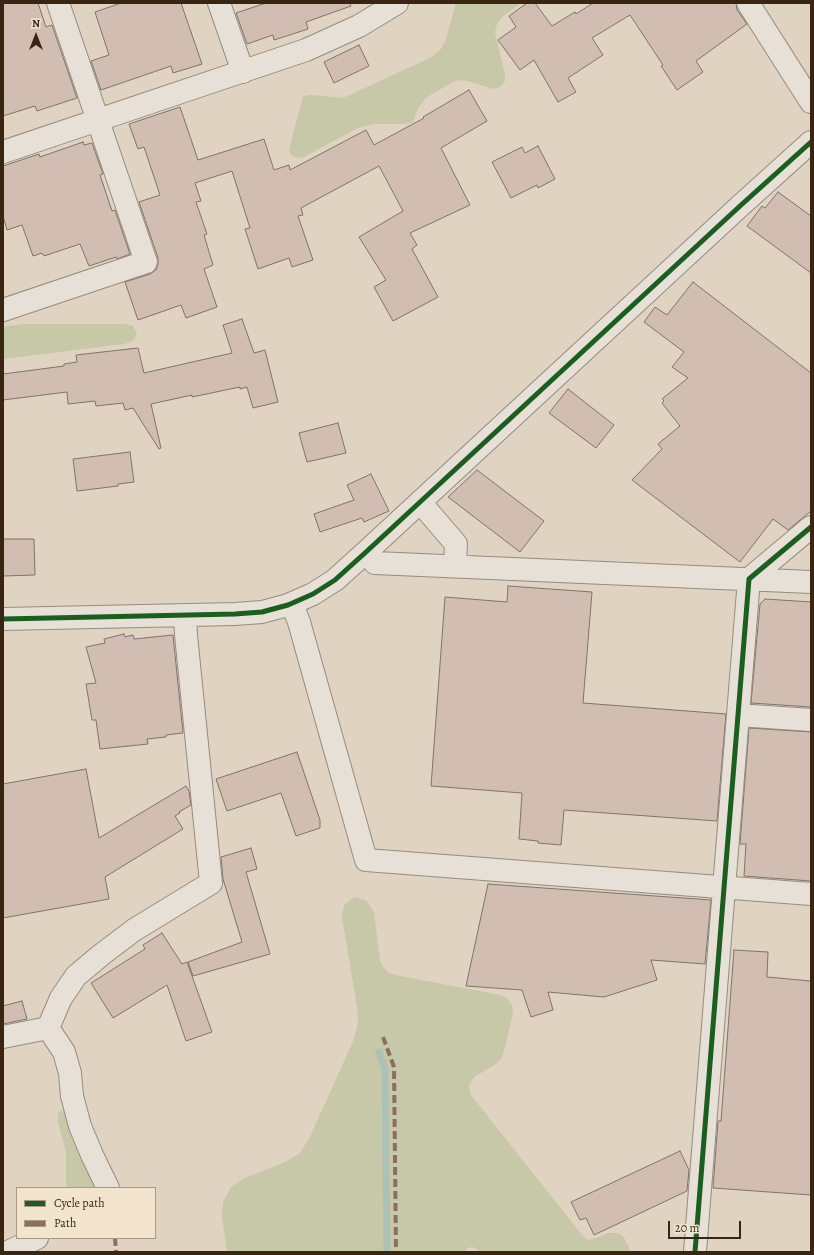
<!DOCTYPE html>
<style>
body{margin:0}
#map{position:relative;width:814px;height:1255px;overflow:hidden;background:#e0d3c1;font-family:Alegreya,serif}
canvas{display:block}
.frame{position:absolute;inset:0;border:4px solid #3a2513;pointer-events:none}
.legend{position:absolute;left:16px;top:1187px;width:140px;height:52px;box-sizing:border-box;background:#f3e4ce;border:1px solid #a99883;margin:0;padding:5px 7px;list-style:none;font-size:12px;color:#3a2513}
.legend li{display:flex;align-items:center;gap:8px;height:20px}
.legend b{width:20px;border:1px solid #a99883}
.north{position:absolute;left:16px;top:16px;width:40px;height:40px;-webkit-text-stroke:3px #f3e4ce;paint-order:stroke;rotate:0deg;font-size:11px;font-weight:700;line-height:16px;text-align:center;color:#3a2513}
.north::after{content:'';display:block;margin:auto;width:14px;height:18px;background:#3a2513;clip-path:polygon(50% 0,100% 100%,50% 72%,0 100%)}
.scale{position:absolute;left:668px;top:1221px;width:73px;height:18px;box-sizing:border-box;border:2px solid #3a2513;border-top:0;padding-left:5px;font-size:12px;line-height:14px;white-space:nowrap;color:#3a2513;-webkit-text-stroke:3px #f3e4ce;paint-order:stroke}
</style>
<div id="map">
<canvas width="814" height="1255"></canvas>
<div class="frame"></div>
<ul class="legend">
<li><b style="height:5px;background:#1b5e20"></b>Cycle path</li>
<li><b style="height:5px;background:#8d6e63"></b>Path</li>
</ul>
<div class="north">N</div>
<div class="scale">20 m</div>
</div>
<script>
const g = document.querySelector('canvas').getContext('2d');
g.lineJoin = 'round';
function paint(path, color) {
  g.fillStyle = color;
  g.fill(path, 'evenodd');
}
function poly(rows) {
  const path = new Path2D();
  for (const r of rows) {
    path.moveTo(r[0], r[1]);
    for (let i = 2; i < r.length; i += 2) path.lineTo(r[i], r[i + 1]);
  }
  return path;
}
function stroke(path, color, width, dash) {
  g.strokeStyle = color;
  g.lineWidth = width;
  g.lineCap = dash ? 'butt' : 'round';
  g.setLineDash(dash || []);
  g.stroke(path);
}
paint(poly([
 [456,3,521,3,502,17,497,24,495,32,505,75,505,81,500,87,493,89,468,81,460,80,453,82,427,97,418,108,415,117,412,122,405,124,374,124,365,126,358,128,304,157,298,158,292,156,289,151,290,145,303,97,307,95,313,95,343,98,432,57,441,49,446,39],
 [22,324,124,324,133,326,137,333,133,341,124,344,3,359,3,327],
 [354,897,366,900,374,912,380,961,383,967,388,972,395,975,500,995,507,998,512,1005,513,1013,505,1048,501,1059,493,1066,474,1077,469,1086,471,1095,582,1235,588,1240,596,1238,608,1233,615,1233,620,1234,625,1239,631,1252,481,1252,473,1247,467,1248,465,1252,227,1252,222,1217,223,1202,231,1187,245,1178,283,1163,299,1154,309,1139,354,1039,358,1023,357,1007,342,917,344,905],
 [63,1110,69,1112,99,1188,68,1188,66,1184,66,1152,58,1122,58,1112]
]), '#c7c8a7');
stroke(poly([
 [379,1052,385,1069,387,1252]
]), '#aec1b6', 7);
const building = poly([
 [3,3,38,3,46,27,52,25,77,98,37,111,35,106,3,116,3,3],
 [121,3,181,3,202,64,173,73,171,66,101,90,91,61,109,55,95,12,121,3],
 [266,3,350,3,351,6,306,22,308,29,274,40,273,35,247,44,236,13,266,3],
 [527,3,535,3,552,26,575,12,576,14,593,3,736,3,737,10,747,24,696,61,703,72,677,90,661,66,663,65,630,15,592,38,603,55,568,78,576,92,558,102,534,60,520,70,498,40,516,27,509,16,527,3],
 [359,45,369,66,334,83,324,62,359,45],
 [469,90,487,121,441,148,470,205,410,233,417,245,412,249,438,297,393,321,374,287,386,280,359,237,403,211,379,166,301,208,303,215,298,216,313,260,292,267,289,258,258,269,245,229,250,228,232,171,195,183,201,201,196,202,207,234,204,235,213,265,204,269,217,307,186,318,181,305,138,320,125,282,150,274,156,270,158,264,158,258,139,202,160,195,144,147,138,149,129,124,180,107,198,160,264,139,274,170,289,165,290,170,366,130,374,145,424,118,423,117,469,90],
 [83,142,84,145,92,143,103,174,100,175,112,211,115,210,130,254,117,259,116,257,89,266,80,244,44,256,42,253,33,256,22,225,7,230,3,216,3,166,39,154,40,157,83,142],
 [538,146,555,179,538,188,537,185,511,198,492,162,522,147,525,153,538,146],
 [778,192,811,216,811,273,747,226,762,206,765,208,778,192],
 [693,282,811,373,811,511,788,530,773,519,740,562,632,480,662,449,658,444,680,426,662,403,664,401,662,399,688,378,672,367,684,352,644,322,655,307,667,315,693,282],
 [242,319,254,353,265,350,278,402,253,408,247,387,240,389,240,387,192,397,192,395,151,404,161,448,159,449,133,408,125,410,123,403,96,406,95,401,68,404,67,392,3,400,3,374,64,366,64,364,77,362,76,355,138,348,144,373,232,353,223,325,242,319],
 [568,389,614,425,596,448,549,413,568,389],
 [338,423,346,453,307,462,299,433,338,423],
 [130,452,134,482,118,484,118,486,77,491,73,459,130,452],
 [477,470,544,521,520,552,448,497,477,470],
 [371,474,389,511,364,522,362,518,320,532,314,514,354,500,347,485,371,474],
 [3,539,34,539,35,575,3,576,3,539],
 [508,586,592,592,583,703,726,714,717,821,564,810,561,845,538,843,538,841,519,839,522,793,431,786,445,597,507,602,508,586],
 [765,599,811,602,811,707,751,703,760,604,765,599],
 [124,634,125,637,133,635,134,639,173,635,183,733,166,735,166,737,147,739,148,744,100,749,96,720,92,720,86,684,96,683,86,647,105,643,104,639,124,634],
 [749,728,811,732,811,881,744,876,746,844,740,844,749,728],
 [297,752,320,820,320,828,296,836,281,793,227,811,216,779,297,752],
 [86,769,99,838,186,786,189,791,191,805,179,812,180,813,175,816,183,829,105,877,109,899,3,918,3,784,86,769],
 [251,848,257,869,246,872,270,954,193,976,188,962,242,942,223,879,221,857,251,848],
 [488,884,711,900,705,964,651,960,657,980,604,997,548,992,553,1010,531,1017,522,990,466,986,488,884],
 [162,933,182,964,187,962,212,1032,186,1041,167,985,113,1018,91,983,145,949,143,945,162,933],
 [734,950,768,952,767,977,811,981,811,1195,713,1188,718,1121,721,1121,734,950],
 [22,1001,27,1019,3,1024,3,1006,22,1001],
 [680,1151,689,1170,687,1191,594,1235,586,1218,580,1220,571,1202,680,1151]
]);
paint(building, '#d1bdb2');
stroke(building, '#7e7468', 1);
const minor = poly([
 [219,3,243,72],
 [748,3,811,102],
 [3,152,306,50,359,26,397,3],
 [3,310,146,262,58,3],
 [420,502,456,544,455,566],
 [366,552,375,563,811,582],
 [292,604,299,622,366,860,811,894],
 [3,619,235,614,262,612,288,605,313,594,335,580,366,552,740,206,811,142],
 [738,715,811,720],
 [48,1028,64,1052,70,1073,72,1096,80,1126,92,1155,108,1188],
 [3,1037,48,1028,61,998,76,976,101,955,134,930,211,883,186,635,185,615],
 [8,1252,37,1238],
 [695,1252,724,888,749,579,811,527]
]);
stroke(minor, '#968c7f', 24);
stroke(minor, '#e6e0d6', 22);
stroke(poly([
 [383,1037,394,1067,396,1252],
 [115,1238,116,1252]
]), '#8d6e63', 4, [8, 4]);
stroke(poly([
 [3,619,235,614,262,612,288,605,313,594,335,580,366,552,740,206,811,142],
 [695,1252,724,888,749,579,811,527]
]), '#1b5e20', 5);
</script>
